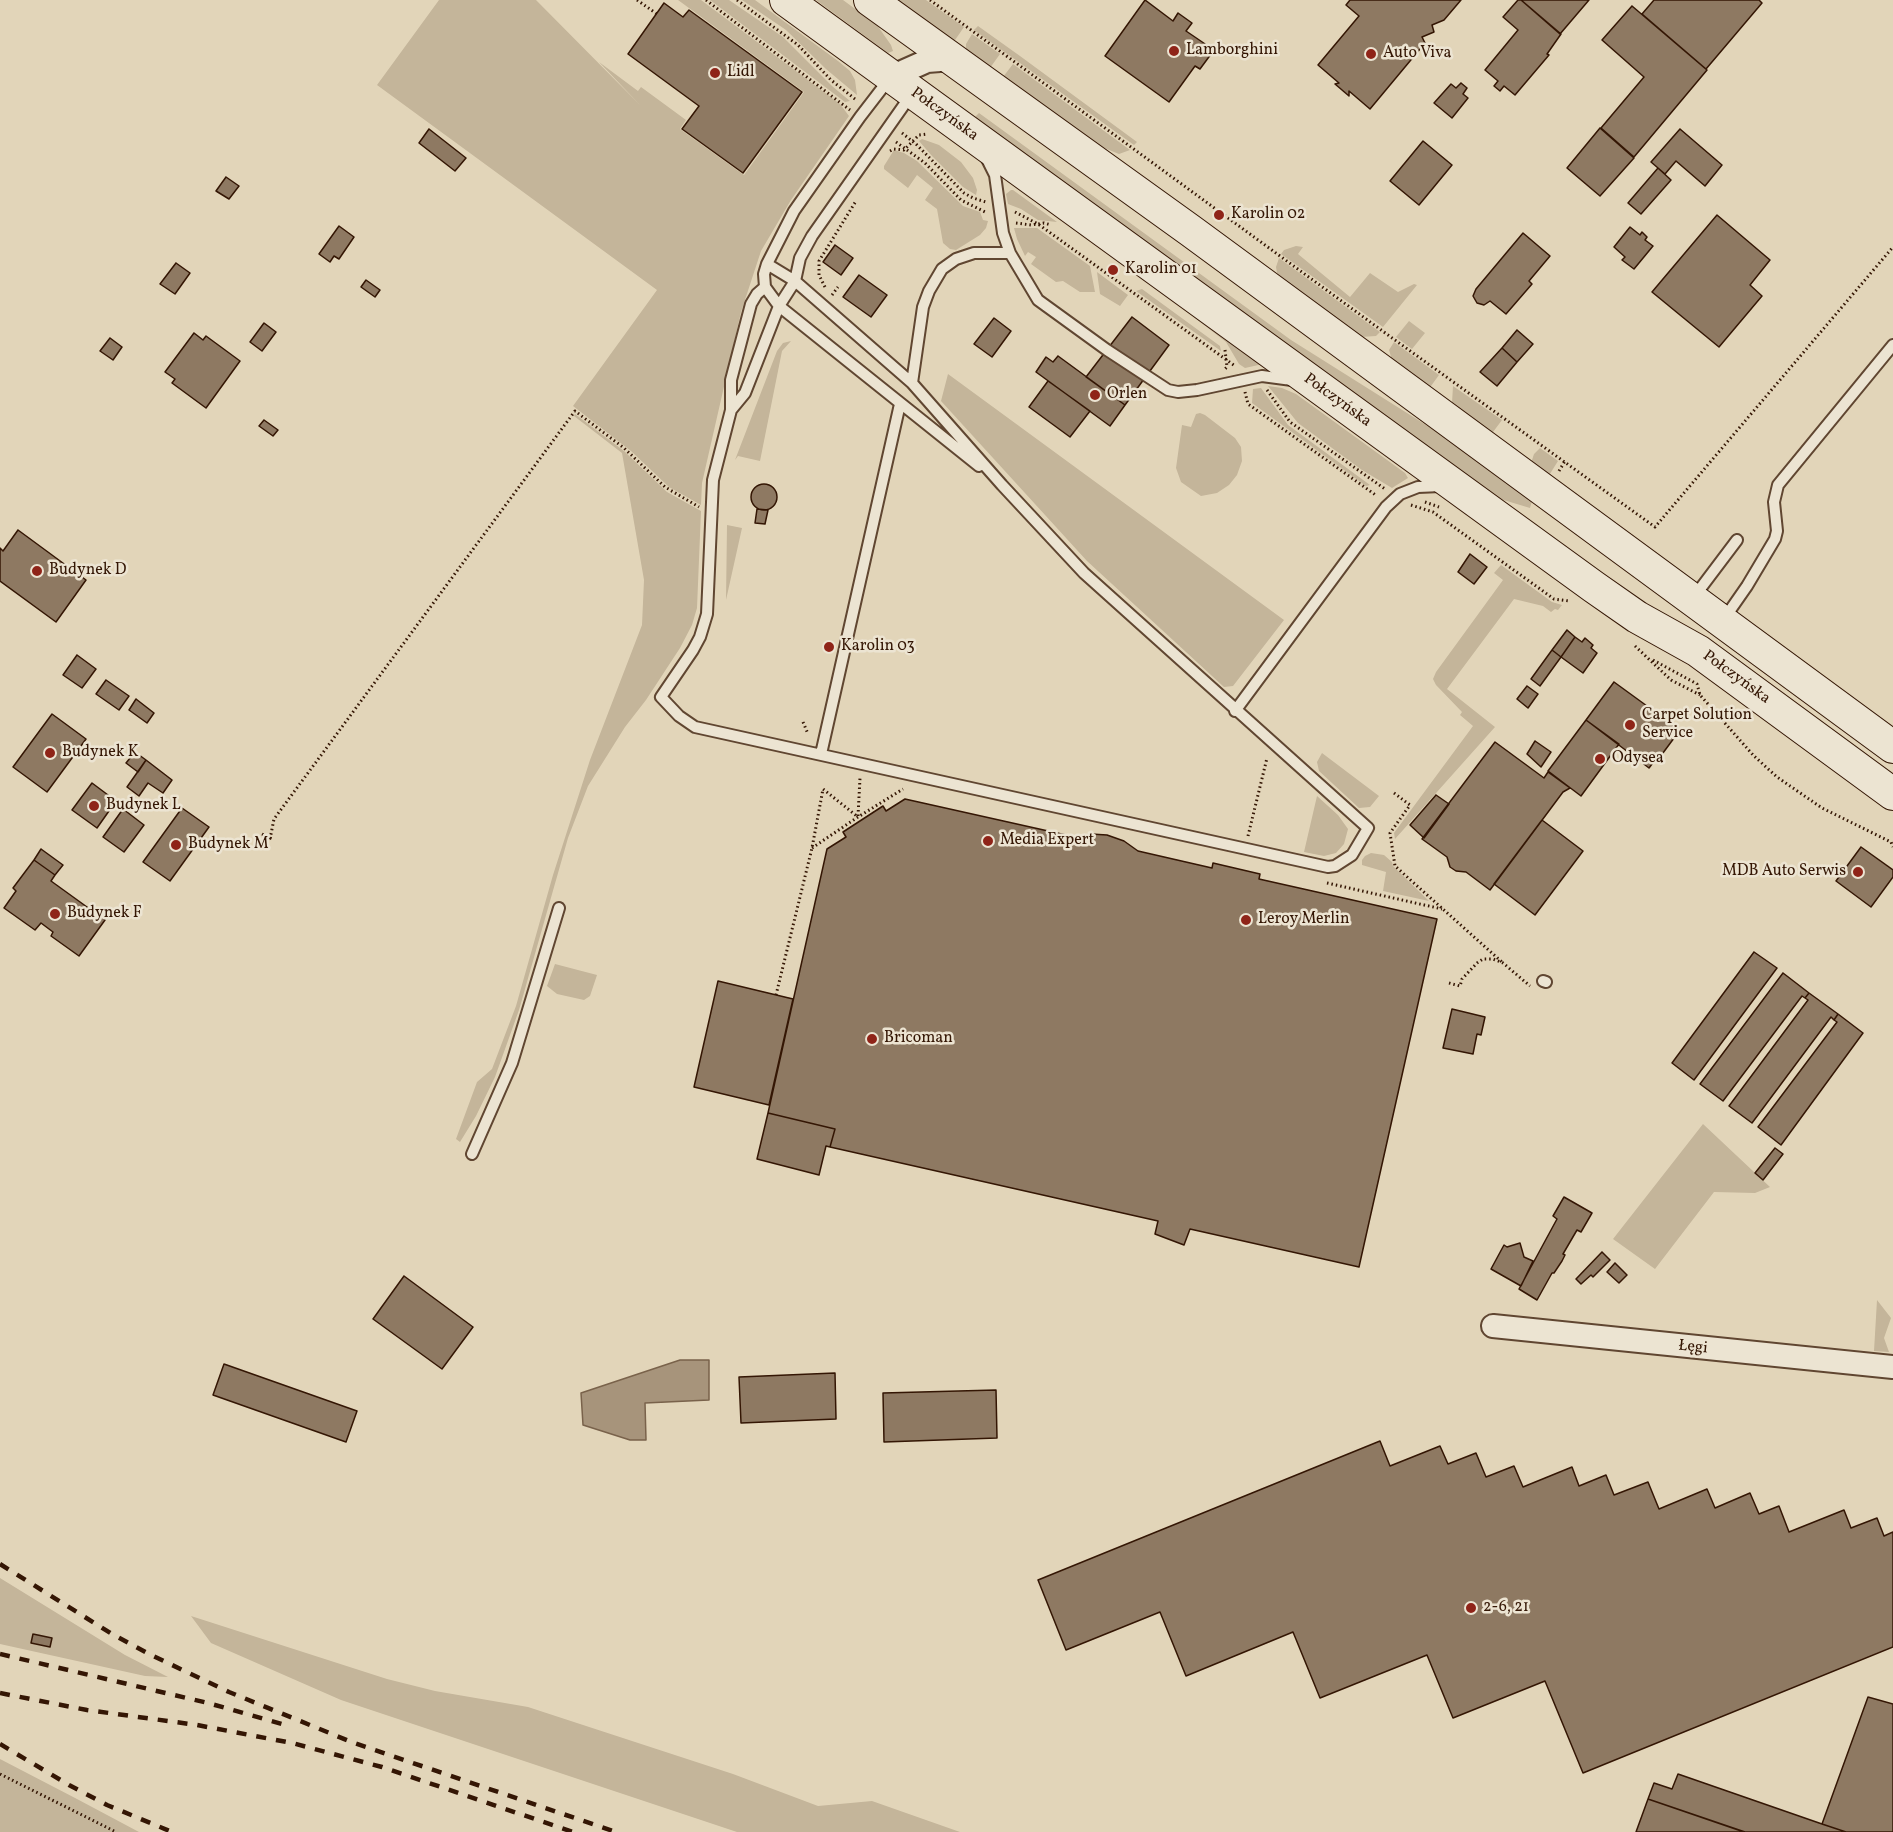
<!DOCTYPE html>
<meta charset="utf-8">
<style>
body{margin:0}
canvas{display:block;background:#e2d5b9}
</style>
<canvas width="1893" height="1832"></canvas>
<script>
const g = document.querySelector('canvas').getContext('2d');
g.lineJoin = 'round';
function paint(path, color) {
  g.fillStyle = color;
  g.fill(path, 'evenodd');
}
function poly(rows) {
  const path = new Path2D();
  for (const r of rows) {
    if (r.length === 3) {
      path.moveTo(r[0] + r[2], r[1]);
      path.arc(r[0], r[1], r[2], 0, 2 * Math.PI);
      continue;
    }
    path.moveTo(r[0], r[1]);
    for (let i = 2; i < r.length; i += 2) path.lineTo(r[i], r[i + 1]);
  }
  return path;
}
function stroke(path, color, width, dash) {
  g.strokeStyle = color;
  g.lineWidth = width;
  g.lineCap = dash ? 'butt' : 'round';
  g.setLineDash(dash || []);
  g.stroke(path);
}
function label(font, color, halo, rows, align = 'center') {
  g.font = font + ' Vollkorn,serif';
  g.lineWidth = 5;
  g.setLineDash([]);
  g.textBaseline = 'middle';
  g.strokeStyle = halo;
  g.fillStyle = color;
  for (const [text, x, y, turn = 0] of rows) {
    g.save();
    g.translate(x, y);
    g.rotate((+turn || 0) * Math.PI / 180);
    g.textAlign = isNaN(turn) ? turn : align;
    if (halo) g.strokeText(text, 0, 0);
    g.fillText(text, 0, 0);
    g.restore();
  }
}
paint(poly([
 [439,0,536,0,641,106,599,62,638,91,641,87,686,120,680,129,744,175,804,92,678,0,701,0,840,104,849,116,791,200,761,251,741,312,702,483,701,505,669,487,631,451,573,406,657,290,377,85],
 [710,0,729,0,783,37,832,86,850,101,845,102],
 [742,0,755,0,838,61,850,71,855,80,857,95,826,69,786,30],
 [816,0,843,0,877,25,891,45,893,51,888,53],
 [894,0,926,0,964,27,953,43],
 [978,26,1020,56,1137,142,1134,145,974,30],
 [972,34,1000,54,990,68,966,51,966,44],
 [1013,64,1130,150,1119,154,1092,143,1003,77],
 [979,113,1291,340,1434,430,1532,501,1530,508,1497,498,975,117],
 [922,139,939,145,961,162,973,178,977,190,976,195,963,187,932,156,919,141],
 [894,150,904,153,917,161,963,206,980,212,983,220,988,221,986,228,980,235,956,250,950,249,943,243,937,209,925,200,933,188,917,175,908,188,884,169,884,166],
 [1011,190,1013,190,1057,222,1038,220,1021,209,1008,204,1006,194],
 [1014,228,1037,228,1090,266,1095,292,1080,292,1063,281,1056,282,1031,264,1036,257,1028,252,1025,256,1017,239],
 [1296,246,1303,247,1298,254,1350,297,1370,273,1398,292,1414,284,1417,285,1383,327,1281,254,1284,250],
 [1279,258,1380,332,1376,336,1361,337,1287,282,1277,273,1276,267],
 [1097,272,1128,295,1120,306,1100,294],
 [1142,289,1220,346,1221,351,1136,291],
 [1190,314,1245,347,1263,364,1245,368,1239,364,1226,342],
 [1409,321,1425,333,1412,349,1396,337],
 [791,341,782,351,760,461,738,456,735,460,777,351,783,343],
 [1394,342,1439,375,1431,386,1426,388,1393,363,1389,350],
 [948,374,1284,620,1233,686,1224,687,1087,561,941,401],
 [1268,386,1282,388,1296,394,1405,473,1408,478,1392,488,1362,470,1298,423],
 [1453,386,1502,420,1493,432,1490,434,1452,403],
 [1261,388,1288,425,1370,485,1366,486,1252,403,1253,389],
 [1200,413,1205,415,1235,438,1241,447,1242,461,1237,475,1229,485,1217,493,1201,496,1181,482,1176,468,1182,425,1191,427,1196,414],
 [575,414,624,451,667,492,701,511,697,608,692,625,680,648,646,700,625,727,588,786,568,838,519,1010,495,1077,476,1116,460,1142,456,1139,477,1082,492,1069,516,1006,553,875,590,760,642,625,644,580,622,453,574,416],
 [1540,448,1558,461,1548,477,1531,463,1534,454],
 [727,525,742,528,726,600],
 [1501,565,1552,602,1562,605,1558,610,1555,609,1551,612,1543,606,1514,599,1447,689,1495,727,1395,839,1394,833,1473,726,1460,715,1462,712,1436,685,1433,679,1436,672,1503,580,1494,573],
 [1322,753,1379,796,1370,807,1359,808,1319,771,1317,762],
 [1317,796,1338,815,1348,829,1344,844,1336,853,1324,856,1304,852],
 [1371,853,1384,855,1392,862,1393,866,1429,901,1383,891,1386,872,1362,865,1362,860,1365,856],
 [555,964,597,975,590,996,584,1000,557,994,547,986],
 [1703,1124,1770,1187,1755,1193,1714,1192,1655,1269,1613,1239],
 [1877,1300,1891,1318,1884,1338,1889,1352,1874,1351],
 [0,1578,125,1655,168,1677,145,1676,0,1644],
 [191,1616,387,1679,435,1691,528,1707,733,1774,818,1806,872,1801,960,1832,737,1832,341,1700,211,1643],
 [0,1759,77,1799,139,1832,0,1832]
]), '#c4b59a');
const water = poly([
 [680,1360,709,1360,709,1400,645,1403,646,1440,630,1440,583,1425,581,1393,680,1360]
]);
paint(water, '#a7947b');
stroke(water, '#79624b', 1.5);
const building = poly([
 [1145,0,1173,21,1178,13,1192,23,1186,31,1214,50,1200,69,1195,66,1169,102,1105,56,1145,0],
 [1350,0,1461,0,1444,20,1432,25,1434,32,1422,37,1425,43,1370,109,1349,91,1349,96,1335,84,1339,83,1318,65,1359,16,1346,5,1350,0],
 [1518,0,1521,0,1561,34,1547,54,1549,55,1515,95,1504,86,1500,91,1494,86,1498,81,1485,70,1518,30,1503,17,1518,0],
 [1521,0,1589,0,1560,34,1521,0],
 [1654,0,1759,0,1762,3,1706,69,1642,14,1654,0],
 [664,3,683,17,689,10,802,92,743,173,682,129,699,106,628,54,664,3],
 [1632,6,1707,70,1634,157,1601,128,1644,77,1602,40,1632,6],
 [1461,83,1467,88,1463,94,1468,98,1452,118,1434,103,1451,84,1456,88,1461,83],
 [1600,128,1634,158,1600,196,1567,168,1600,128],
 [429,129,466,158,455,171,419,143,429,129],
 [1680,129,1722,165,1705,186,1676,161,1665,174,1651,162,1680,129],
 [1423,141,1452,165,1419,205,1390,181,1423,141],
 [1658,168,1671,180,1641,214,1628,203,1658,168],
 [226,177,239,186,229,199,216,191,226,177],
 [1717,215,1770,260,1750,285,1762,296,1719,347,1652,292,1717,215],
 [339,226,354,237,339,259,334,256,330,262,319,254,339,226],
 [1630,227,1640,235,1642,232,1647,237,1645,240,1653,246,1634,269,1622,260,1625,257,1614,247,1630,227],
 [1523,233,1550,256,1529,281,1532,284,1506,314,1490,301,1484,305,1477,303,1473,296,1476,289,1523,233],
 [835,245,853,258,841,275,823,262,835,245],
 [176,263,190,273,175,294,160,284,176,263],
 [859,275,887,295,871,317,843,297,859,275],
 [366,280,380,290,375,297,361,287,366,280],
 [1132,317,1169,345,1125,405,1086,377,1132,317],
 [994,318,1011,331,992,357,974,344,994,318],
 [264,323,276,332,262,351,250,342,264,323],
 [1517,330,1533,344,1517,362,1502,348,1517,330],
 [194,333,203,340,206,336,240,361,206,408,172,383,175,379,165,372,194,333],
 [110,338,122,347,113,360,100,351,110,338],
 [1502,348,1517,362,1497,386,1480,372,1502,348],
 [1058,356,1125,405,1110,426,1036,372,1046,357,1053,362,1058,356],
 [1048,381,1090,411,1070,437,1029,407,1048,381],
 [264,420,278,430,273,436,259,426,264,420],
 [764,497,13],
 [757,509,768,510,765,524,755,523,757,509],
 [18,530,86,580,56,622,0,581,0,548,3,551,18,530],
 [1470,554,1487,567,1474,584,1458,572,1470,554],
 [1567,630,1575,637,1561,657,1552,650,1567,630],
 [1575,637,1582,642,1585,638,1593,645,1591,648,1597,653,1583,673,1561,657,1575,637],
 [1552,650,1561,657,1540,686,1531,679,1552,650],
 [77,655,96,669,82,688,63,675,77,655],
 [106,680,129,696,119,710,96,694,106,680],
 [1614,682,1680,730,1657,761,1655,760,1649,768,1586,720,1614,682],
 [1527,686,1538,694,1528,708,1517,699,1527,686],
 [136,699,154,713,147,723,129,710,136,699],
 [52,714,86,739,47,792,13,767,52,714],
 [1586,720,1619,744,1581,796,1548,771,1586,720],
 [1535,741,1551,752,1541,767,1527,754,1535,741],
 [1495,742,1544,778,1548,772,1570,788,1563,792,1490,890,1466,872,1456,871,1450,867,1447,857,1422,839,1495,742],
 [135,752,146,760,138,772,126,763,135,752],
 [146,760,172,780,163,793,148,783,139,796,127,787,146,760],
 [92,783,116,801,97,828,72,810,92,783],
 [1436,795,1449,804,1424,838,1410,825,1436,795],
 [905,799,1075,837,1091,834,1107,835,1124,841,1138,851,1212,868,1213,863,1260,874,1259,879,1437,919,1359,1267,1190,1229,1184,1245,1155,1234,1158,1221,830,1147,835,1129,768,1113,827,849,846,837,843,832,883,806,886,811,905,799],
 [182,808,209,827,170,881,143,862,182,808],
 [123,809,144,825,124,852,103,837,123,809],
 [1542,820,1583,851,1535,915,1494,884,1542,820],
 [1861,847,1893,870,1893,877,1871,907,1836,881,1861,847],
 [41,849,63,865,55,875,34,860,41,849],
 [34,860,55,875,51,881,105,920,79,956,51,936,53,932,41,923,35,930,4,908,16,891,13,888,34,860],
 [1754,952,1777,968,1694,1080,1672,1063,1754,952],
 [1783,973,1809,993,1805,998,1802,996,1723,1101,1700,1084,1783,973],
 [718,981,793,999,769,1105,694,1087,718,981],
 [1809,993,1838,1014,1834,1020,1831,1017,1752,1123,1729,1106,1808,1000,1805,998,1809,993],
 [1452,1009,1485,1017,1481,1035,1477,1034,1473,1054,1443,1048,1452,1009],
 [1838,1014,1863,1033,1781,1145,1758,1127,1837,1022,1834,1020,1838,1014],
 [768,1113,835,1129,830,1147,826,1146,819,1175,757,1159,768,1113],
 [1775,1148,1783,1154,1763,1180,1755,1173,1775,1148],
 [1564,1197,1592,1213,1581,1232,1577,1230,1563,1254,1565,1255,1562,1261,1554,1273,1552,1273,1537,1300,1519,1289,1557,1219,1553,1216,1564,1197],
 [1520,1243,1524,1257,1533,1261,1521,1286,1491,1269,1504,1245,1507,1247,1520,1243],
 [1602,1252,1610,1260,1593,1277,1591,1275,1581,1284,1576,1279,1602,1252],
 [1615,1263,1627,1275,1619,1283,1607,1272,1615,1263],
 [404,1276,473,1327,442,1369,373,1319,404,1276],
 [224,1364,357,1411,346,1442,213,1395,224,1364],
 [835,1373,836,1419,741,1423,739,1377,835,1373],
 [996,1390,997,1438,884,1442,883,1393,996,1390],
 [1380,1441,1390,1466,1440,1446,1448,1464,1476,1453,1486,1477,1514,1466,1523,1487,1572,1467,1579,1486,1606,1475,1614,1495,1648,1482,1659,1509,1707,1489,1715,1508,1750,1493,1759,1514,1779,1506,1789,1532,1844,1510,1851,1528,1877,1518,1884,1536,1893,1532,1893,1647,1583,1773,1545,1681,1453,1718,1427,1655,1320,1698,1293,1632,1186,1676,1160,1612,1066,1650,1038,1580,1380,1441],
 [33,1634,52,1638,50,1647,31,1643,33,1634],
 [1868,1697,1893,1704,1893,1832,1846,1832,1822,1824,1868,1697],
 [1678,1774,1822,1824,1846,1832,1745,1832,1648,1799,1654,1783,1672,1789,1678,1774],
 [1648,1799,1744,1832,1636,1832,1648,1799]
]);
paint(building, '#8e7962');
stroke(building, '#341604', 1.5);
const service = poly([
 [890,78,860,117,794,211,767,264,764,274,765,287,779,306,979,466],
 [987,159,995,175,1003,233,1010,253,1038,300,1107,350,1168,390,1178,392,1197,390,1262,376,1292,380],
 [765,287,757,294,751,304,731,380,731,410,713,480,707,614,700,637,693,650,661,697,679,716,695,727,1328,867,1335,866,1352,855,1368,828,1084,573,1002,485,912,383,795,281,767,264],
 [912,383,923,307,929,291,942,269,956,259,974,253,1010,253],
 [731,410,745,393,779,306,795,281,800,258,812,236,911,95],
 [1694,597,1737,540],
 [1724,619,1747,586,1775,539,1777,531,1774,502,1778,485,1893,345],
 [1235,711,1386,507,1400,494,1418,487,1441,486],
 [821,754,900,404],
 [1543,981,1546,982],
 [472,1154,512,1063,559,908]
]);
const minor = poly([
 [891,77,927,61,953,59],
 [1493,1326,1893,1367]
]);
const secondary = poly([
 [786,0,1594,587,1637,617,1698,651,1893,794],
 [870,0,1191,231,1893,747]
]);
stroke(service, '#604631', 14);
stroke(minor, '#604631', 26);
stroke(secondary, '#341604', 34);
stroke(poly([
 [637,0,657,14],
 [706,0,850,110],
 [737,0,798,45,831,80,855,99],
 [930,0,1388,335,1655,527,1893,247],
 [902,133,916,144,964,193,973,198,986,202],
 [896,142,925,163,961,200,987,213],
 [890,151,894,149,904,150,919,135,927,134],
 [1015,212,1038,224,1235,366],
 [1016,223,1031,225,1044,223,1051,225],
 [825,287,819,275,819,261,856,201],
 [832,295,838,287],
 [1225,350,1227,367,1225,369],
 [1267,390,1290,422,1385,489],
 [1245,392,1248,404,1377,496],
 [1559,471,1565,461],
 [1425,502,1439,507],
 [1411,505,1433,512,1554,599,1569,601],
 [1635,646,1671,680,1700,695],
 [1653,660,1697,684,1700,695,1754,756,1777,777,1822,808,1891,842,1893,847],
 [803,722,808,734],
 [1394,793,1410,805,1390,833,1395,866,1503,963],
 [858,816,860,778],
 [262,834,272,839],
 [1248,836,1267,758],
 [270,839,274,819,575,411,624,448,665,487,699,507],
 [812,848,858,817,903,789],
 [1327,883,1442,909],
 [1449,983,1460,986,1462,979,1477,963,1483,959,1493,959,1503,963,1530,986],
 [776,995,812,848,823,789,858,817],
 [0,1774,116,1832]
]), '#341604', 3, [1.5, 3]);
stroke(service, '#ece4d2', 10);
stroke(minor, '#ece4d2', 22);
stroke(secondary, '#ece4d2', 32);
stroke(poly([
 [0,1564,112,1634,151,1655,229,1692,354,1743,616,1832],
 [0,1654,208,1703,289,1726],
 [0,1693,87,1710,197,1725,292,1743,382,1767,573,1832],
 [0,1744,69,1785,107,1805,172,1832]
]), '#341604', 4.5, [10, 10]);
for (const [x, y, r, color] of [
 [1174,51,6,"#8f2418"],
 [1371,54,6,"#8f2418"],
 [715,73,6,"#8f2418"],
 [1219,215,6,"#8f2418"],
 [1113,270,6,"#8f2418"],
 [1095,395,6,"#8f2418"],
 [37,571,6,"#8f2418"],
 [829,647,6,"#8f2418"],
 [1630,725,6,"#8f2418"],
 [50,753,6,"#8f2418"],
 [1600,759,6,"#8f2418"],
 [94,806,6,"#8f2418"],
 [988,841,6,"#8f2418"],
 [176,845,6,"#8f2418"],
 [1858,872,6,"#8f2418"],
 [55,914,6,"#8f2418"],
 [1246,920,6,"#8f2418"],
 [872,1039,6,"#8f2418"],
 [1471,1608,6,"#8f2418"]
]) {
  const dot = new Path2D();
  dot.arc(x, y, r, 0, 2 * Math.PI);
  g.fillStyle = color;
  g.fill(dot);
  stroke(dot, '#ece4d2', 2);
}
label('16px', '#341604', '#ece4d2', [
 ["Lamborghini",1186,51],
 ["Auto Viva",1383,54],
 ["Lidl",727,73],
 ["Karolin 02",1231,215],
 ["Karolin 01",1125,270],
 ["Orlen",1107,395],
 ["Budynek D",49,571],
 ["Karolin 03",841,647],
 ["Carpet Solution",1642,716],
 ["Service",1642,734],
 ["Budynek K",62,753],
 ["Odysea",1612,759],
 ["Budynek L",106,806],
 ["Media Expert",1000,841],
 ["Budynek M",188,845],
 ["MDB Auto Serwis",1846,872,"right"],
 ["Budynek F",67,914],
 ["Leroy Merlin",1258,920],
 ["Bricoman",884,1039],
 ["2-6, 21",1483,1608]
], 'left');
label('16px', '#341604', '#ece4d2', [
 ["Połczyńska",944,115,36],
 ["Połczyńska",1337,401,36],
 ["Połczyńska",1736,678,36],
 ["Łęgi",1693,1348,6]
]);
</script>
